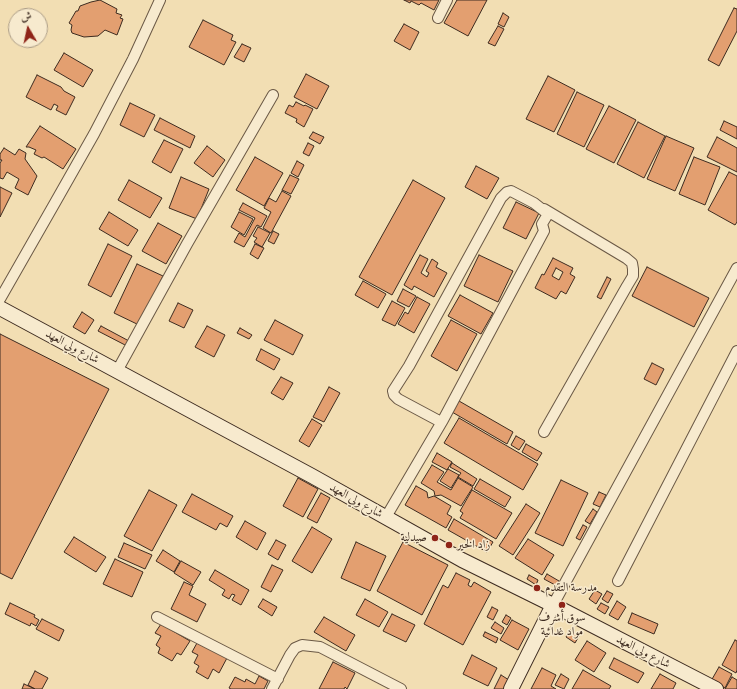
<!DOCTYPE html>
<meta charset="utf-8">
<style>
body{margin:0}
#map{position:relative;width:737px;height:689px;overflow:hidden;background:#f2deb3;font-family:"IM FELL French Canon",Amiri,serif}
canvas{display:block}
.north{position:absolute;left:8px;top:8px;width:40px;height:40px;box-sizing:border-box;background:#f7eace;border:1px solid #ad9e88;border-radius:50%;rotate:351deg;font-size:11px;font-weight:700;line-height:16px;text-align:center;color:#3d2b20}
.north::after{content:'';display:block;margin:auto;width:14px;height:18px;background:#8f2418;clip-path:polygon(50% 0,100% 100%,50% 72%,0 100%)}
</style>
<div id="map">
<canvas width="737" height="689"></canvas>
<div class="north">ش</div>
</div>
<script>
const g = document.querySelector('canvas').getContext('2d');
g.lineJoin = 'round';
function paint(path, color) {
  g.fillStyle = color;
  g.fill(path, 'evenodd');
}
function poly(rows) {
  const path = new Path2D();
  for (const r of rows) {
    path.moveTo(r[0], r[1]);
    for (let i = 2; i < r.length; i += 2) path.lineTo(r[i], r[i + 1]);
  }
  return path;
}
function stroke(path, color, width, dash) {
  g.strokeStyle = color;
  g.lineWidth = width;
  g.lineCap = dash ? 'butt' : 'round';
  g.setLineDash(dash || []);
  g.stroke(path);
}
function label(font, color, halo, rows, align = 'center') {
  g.font = font + ' "IM FELL French Canon",Amiri,serif';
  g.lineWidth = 3;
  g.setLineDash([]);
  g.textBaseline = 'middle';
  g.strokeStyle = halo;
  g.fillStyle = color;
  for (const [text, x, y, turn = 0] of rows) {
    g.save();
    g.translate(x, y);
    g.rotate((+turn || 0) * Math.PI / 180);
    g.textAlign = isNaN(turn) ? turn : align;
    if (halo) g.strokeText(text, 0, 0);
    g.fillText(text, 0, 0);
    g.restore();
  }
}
const building = poly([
 [100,0,117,9,116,13,122,15,120,18,123,19,117,35,105,30,98,36,84,37,72,33,71,30,72,25,69,23,76,11,78,11,80,6,91,2,100,0],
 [404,0,439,0,434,10,421,3,419,5,411,1,410,3,404,0],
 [457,0,487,0,468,36,444,23,457,0],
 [734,8,737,9,737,31,719,66,708,60,734,8],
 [503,13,509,17,504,27,498,24,503,13],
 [203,20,233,35,231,40,236,42,224,65,189,47,203,20],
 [404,24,419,32,410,50,394,41,404,24],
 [498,26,504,29,495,46,488,43,498,26],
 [242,44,251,48,244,62,234,57,242,44],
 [64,53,93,70,83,87,54,70,64,53],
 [306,74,329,86,317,109,294,97,306,74],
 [37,75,61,87,64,91,75,97,66,115,56,110,58,106,54,104,51,110,26,97,37,75],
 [548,76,575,90,554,132,526,119,548,76],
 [577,92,604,105,584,147,557,134,577,92],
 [296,102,304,106,305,105,313,109,304,127,296,122,297,119,285,113,289,105,293,107,296,102],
 [130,103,155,115,144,137,120,125,130,103],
 [609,106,636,120,614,163,586,149,609,106],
 [160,118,195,136,190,148,154,130,160,118],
 [724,121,737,127,737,139,720,130,724,121],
 [638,122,665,136,644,178,617,164,638,122],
 [40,126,76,149,63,169,44,157,42,158,34,154,36,150,29,147,26,147,40,126],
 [313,132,324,137,320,144,309,138,313,132],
 [666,136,694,148,675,191,647,179,666,136],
 [717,137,737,148,737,172,707,157,717,137],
 [164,140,183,149,171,173,152,162,164,140],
 [308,143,314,146,309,156,303,153,308,143],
 [207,146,225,160,213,177,194,163,207,146],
 [4,148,15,155,19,149,26,153,25,159,37,176,28,195,15,188,19,179,7,172,3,179,0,178,0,163,2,160,0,160,0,154,4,148],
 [255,157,283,173,264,206,236,190,255,157],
 [694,157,720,167,705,205,679,194,694,157],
 [297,161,304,165,298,177,291,173,297,161],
 [476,166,499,178,487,199,465,187,476,166],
 [729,172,737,176,737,222,735,225,708,210,729,172],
 [290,175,299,179,291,194,282,190,290,175],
 [181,177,209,189,197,219,169,208,181,177],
 [129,180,162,198,150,218,118,200,129,180],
 [413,180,445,198,392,295,359,277,413,180],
 [0,187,12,193,0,217,0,187],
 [282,191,291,196,271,233,263,228,271,212,264,208,269,198,276,202,282,191],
 [516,202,539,213,526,239,503,228,516,202],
 [243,203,267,216,261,227,257,225,244,247,234,242,239,233,245,237,255,218,239,210,243,203],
 [109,212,138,230,128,246,99,229,109,212],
 [239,212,253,219,244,235,231,227,239,212],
 [158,223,182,236,166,264,142,251,158,223],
 [258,227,270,233,262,247,254,242,257,238,253,236,258,227],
 [273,231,279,234,274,244,268,241,273,231],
 [108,244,132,256,111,297,88,285,108,244],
 [255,244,264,248,258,259,250,254,255,244],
 [420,255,428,259,421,273,427,277,429,273,426,271,432,259,438,263,436,267,447,273,434,297,414,286,412,290,404,285,420,255],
 [479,255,513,271,498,302,464,286,479,255],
 [553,258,573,268,570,274,575,277,566,294,561,291,556,299,535,288,542,274,544,275,553,258],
 [556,268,563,272,559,280,552,276,556,268],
 [137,264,163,276,139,325,114,313,137,264],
 [647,267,709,298,694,327,632,296,647,267],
 [607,277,611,279,601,299,597,297,607,277],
 [363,281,386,294,378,308,355,295,363,281],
 [403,289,416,296,409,307,397,301,403,289],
 [460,295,493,313,481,334,448,316,460,295],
 [417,297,430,304,414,333,398,324,405,312,408,314,417,297],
 [392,301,405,308,395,326,382,320,392,301],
 [178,303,193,310,184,328,169,321,178,303],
 [82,312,94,320,85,334,73,327,82,312],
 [275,320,303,335,293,355,264,340,275,320],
 [451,320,477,334,457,371,431,356,451,320],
 [101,326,129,341,127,346,98,331,101,326],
 [207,326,225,335,214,357,195,347,207,326],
 [240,328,252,335,249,339,237,333,240,328],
 [0,334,109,389,12,579,0,573,0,334],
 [261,349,280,359,274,370,256,360,261,349],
 [652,363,664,369,656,385,644,379,652,363],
 [281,377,293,383,283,400,271,393,281,377],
 [329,387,340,393,324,422,313,417,329,387],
 [459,401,513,432,507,444,452,412,459,401],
 [459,418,538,464,523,490,444,443,459,418],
 [312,419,322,425,309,447,299,441,312,419],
 [516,436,525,441,519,450,511,445,516,436],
 [526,444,542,453,537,461,522,452,526,444],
 [437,453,452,462,447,470,432,462,437,453],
 [452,463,477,479,473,486,458,477,461,473,450,467,452,463],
 [432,465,444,472,437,482,451,490,458,478,473,487,461,506,441,495,435,496,434,491,421,483,432,465],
 [448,469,459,475,451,488,440,481,448,469],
 [298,478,318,489,303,517,283,506,298,478],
 [480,479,511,497,505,507,474,489,480,479],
 [561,480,588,493,563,546,535,533,561,480],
 [416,486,427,492,428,498,434,496,451,506,447,514,452,517,446,528,405,505,416,486],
 [149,490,177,505,152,551,124,536,149,490],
 [472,490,512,513,496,539,460,518,463,513,460,511,472,490],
 [599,492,606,495,600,507,593,504,599,492],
 [321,493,330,498,317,523,307,518,321,493],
 [192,494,233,516,227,527,220,523,216,530,182,512,192,494],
 [526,504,540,513,513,555,499,546,526,504],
 [593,509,597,512,590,524,585,521,593,509],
 [454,519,493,542,487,552,448,530,454,519],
 [245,521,266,533,257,550,236,537,245,521],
 [583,525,587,527,580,540,576,538,583,525],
 [312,527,332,539,312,573,292,561,312,527],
 [74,537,106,557,96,572,64,552,74,537],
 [528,539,554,555,542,575,515,558,528,539],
 [276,540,286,545,278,560,268,554,276,540],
 [356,542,386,556,370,591,341,578,356,542],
 [403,542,448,565,422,615,377,591,403,542],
 [124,543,152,555,145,569,118,557,124,543],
 [163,550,180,561,174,572,156,561,163,550],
 [115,559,143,572,132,597,103,584,115,559],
 [181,561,201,572,193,585,174,573,181,561],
 [272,565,283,570,271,592,261,587,272,565],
 [215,570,249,590,241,605,232,600,235,595,232,594,229,599,222,595,225,590,209,580,215,570],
 [456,573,470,580,468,585,471,587,474,582,491,592,463,645,424,624,443,585,448,588,456,573],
 [547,574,559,581,557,586,544,579,547,574],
 [529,575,538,580,536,585,527,579,529,575],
 [184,582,193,586,189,595,206,604,197,622,171,609,184,582],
 [595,590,602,594,596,604,589,599,595,590],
 [607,591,613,594,608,603,602,599,607,591],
 [263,599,277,607,272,616,258,607,263,599],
 [365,599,388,612,379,627,356,615,365,599],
 [617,601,626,607,618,620,609,615,617,601],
 [10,603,35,615,34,617,39,620,36,626,31,623,30,626,5,614,10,603],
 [601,603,609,607,605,614,597,609,601,603],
 [492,607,498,610,493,620,487,617,492,607],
 [632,613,658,624,654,634,628,623,632,613],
 [392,614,415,625,406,642,383,631,392,614],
 [506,615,511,618,507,625,502,622,506,615],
 [324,617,355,635,346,651,314,632,324,617],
 [42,619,64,630,59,641,36,629,42,619],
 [512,620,529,629,518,650,500,640,512,620],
 [495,622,504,628,501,634,491,628,495,622],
 [161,624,190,641,181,655,177,653,172,661,158,653,160,648,156,645,161,636,155,633,161,624],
 [570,630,579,636,575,643,566,637,570,630],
 [485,632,498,638,496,643,483,636,485,632],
 [735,640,737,641,737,670,736,673,722,665,735,640],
 [587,641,606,653,594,672,575,660,587,641],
 [197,643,227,658,219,673,213,669,208,679,196,672,199,666,194,663,198,655,192,652,197,643],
 [472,655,497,668,488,686,463,674,472,655],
 [614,658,644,673,638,683,609,668,614,658],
 [333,662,355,673,347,689,345,687,344,689,319,689,333,662],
 [719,667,732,674,725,688,711,681,719,667],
 [542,668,556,675,551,686,556,689,531,689,542,668],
 [583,670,611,686,609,689,572,689,583,670],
 [35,671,48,678,42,689,35,689,28,685,35,671],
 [561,674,569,679,564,689,555,685,561,674],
 [660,674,676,683,673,689,651,689,660,674],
 [501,675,509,680,504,689,494,689,501,675],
 [259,676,268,681,264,689,231,689,229,688,235,677,245,682,246,679,255,684,259,676],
 [732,677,737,680,737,689,725,689,732,677],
 [24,684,35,689,22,689,24,684]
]);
paint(building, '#e39f70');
stroke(building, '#3d2b20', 1);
const street = poly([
 [438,18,447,0],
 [0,299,56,201,94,134,133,59,160,0],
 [117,371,187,244,273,95],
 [544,432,627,286,633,276,633,269,632,263,626,258,544,209],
 [386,517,443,420,544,231,542,224,548,214,534,203,511,191,507,192,501,198,409,366,393,391,394,395,398,399,441,422],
 [618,581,737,351],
 [553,605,737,268],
 [157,617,278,679],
 [272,689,290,655,295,648,302,645,320,647,401,689]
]);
const secondary = poly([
 [0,308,312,476,462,560,553,605,716,689],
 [511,689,553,605]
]);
stroke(street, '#6a5845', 12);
stroke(secondary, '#3d2b20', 16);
stroke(street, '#f7eace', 10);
stroke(secondary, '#f7eace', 14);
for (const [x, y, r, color] of [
 [435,538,4,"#8f2418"],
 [449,545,4,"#8f2418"],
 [537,588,4,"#8f2418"],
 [562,605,4,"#8f2418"]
]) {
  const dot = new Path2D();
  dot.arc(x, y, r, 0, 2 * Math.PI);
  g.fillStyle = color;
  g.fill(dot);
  stroke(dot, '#f7eace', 1.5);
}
label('12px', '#3d2b20', '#f7eace', [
 ["شارع ولي العهد",72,347,28],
 ["شارع ولي العهد",356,501,29],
 ["شارع ولي العهد",643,652,27]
]);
label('12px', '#3d2b20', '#f7eace', [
 ["صيدلية",427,538,"right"],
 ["زاد الخير",457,545],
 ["مدرسة التقدم",545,588],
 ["سوق أشرف",562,618,"center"],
 ["مواد غدائية",562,632,"center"]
], 'left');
</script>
